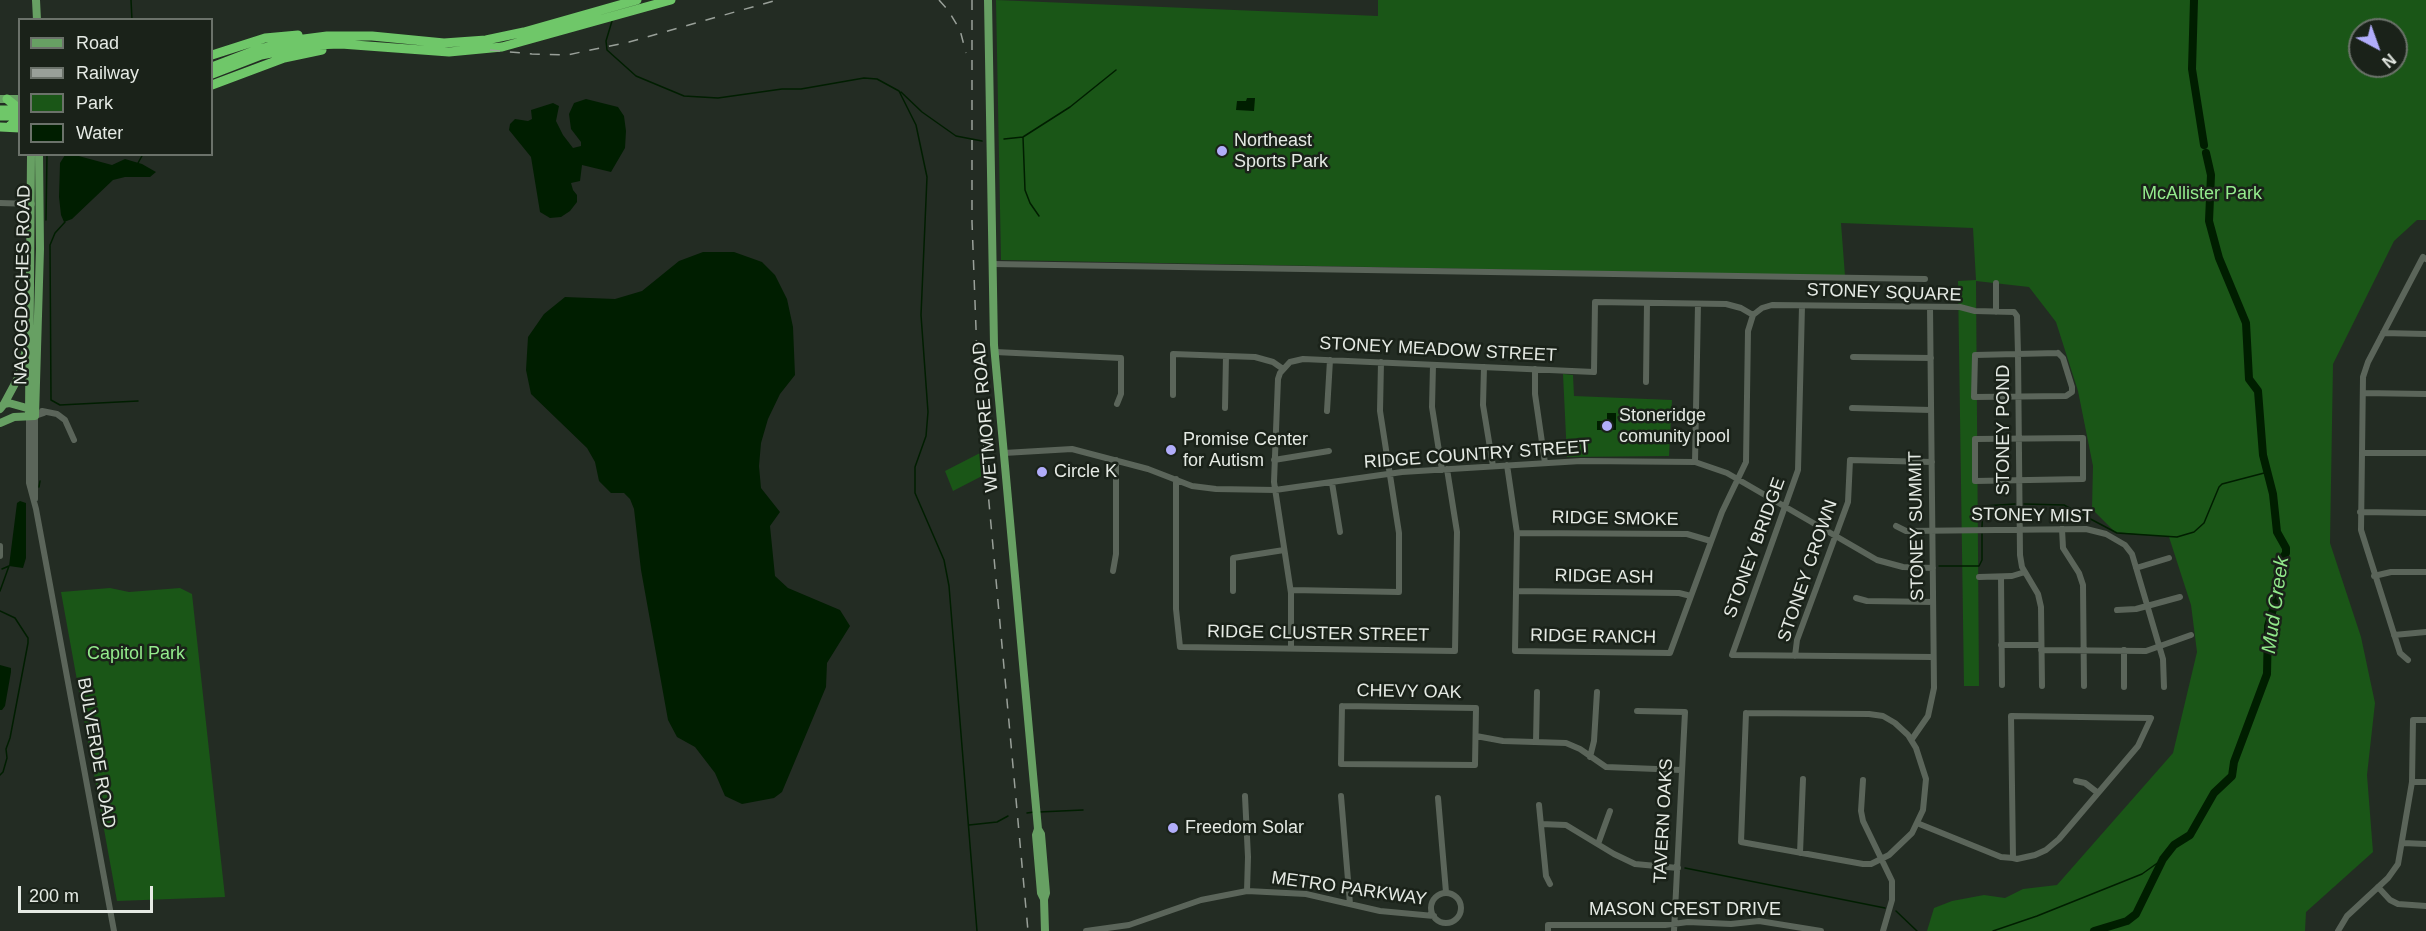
<!DOCTYPE html>
<style>
body{margin:0}
#map{position:relative;width:2426px;height:931px;overflow:hidden;background:#232c23;font-family:Helvetica,sans-serif}
canvas{display:block}
.legend{position:absolute;left:18px;top:18px;width:195px;height:138px;box-sizing:border-box;background:#1a2219;border:2px solid #6b726a;margin:0;padding:8px 10px;list-style:none;font-size:18px;color:#e5eae4}
.legend li{display:flex;align-items:center;gap:12px;height:30px}
.legend b{width:30px;border:2px solid #6b726a}
.north{position:absolute;left:2348px;top:18px;width:60px;height:60px;box-sizing:border-box;background:#1a2219;border:2px solid #6b726a;border-radius:50%;rotate:139deg;font-size:16px;font-weight:700;line-height:24px;text-align:center;color:#e5eae4}
.north::after{content:'';display:block;margin:auto;width:21px;height:27px;background:#b1adfa;clip-path:polygon(50% 0,100% 100%,50% 72%,0 100%)}
.scale{position:absolute;left:18px;top:886px;width:135px;height:27px;box-sizing:border-box;border:3px solid #e5eae4;border-top:0;padding-left:8px;font-size:18px;line-height:21px;white-space:nowrap;color:#e5eae4;-webkit-text-stroke:4px #1a2219;paint-order:stroke}
</style>
<div id="map">
<canvas width="2426" height="931"></canvas>
<ul class="legend">
<li><b style="height:8px;background:#67a063"></b>Road</li>
<li><b style="height:8px;background:#99a099"></b>Railway</li>
<li><b style="height:16px;background:#1a5617"></b>Park</li>
<li><b style="height:16px;background:#001e00"></b>Water</li>
</ul>
<div class="north">N</div>
<div class="scale">200 m</div>
</div>
<script>
const g = document.querySelector('canvas').getContext('2d');
g.lineJoin = 'round';
function paint(path, color) {
  g.fillStyle = color;
  g.fill(path, 'evenodd');
}
function poly(rows) {
  const path = new Path2D();
  for (const r of rows) {
    if (r.length === 3) {
      path.moveTo(r[0] + r[2], r[1]);
      path.arc(r[0], r[1], r[2], 0, 2 * Math.PI);
      continue;
    }
    path.moveTo(r[0], r[1]);
    for (let i = 2; i < r.length; i += 2) path.lineTo(r[i], r[i + 1]);
  }
  return path;
}
function stroke(path, color, width, dash) {
  g.strokeStyle = color;
  g.lineWidth = width;
  g.lineCap = dash ? 'butt' : 'round';
  g.setLineDash(dash || []);
  g.stroke(path);
}
function label(font, color, halo, rows, align = 'center') {
  g.font = font + ' Helvetica,sans-serif';
  g.lineWidth = 5;
  g.setLineDash([]);
  g.textBaseline = 'middle';
  g.strokeStyle = halo;
  g.fillStyle = color;
  for (const [text, x, y, turn = 0] of rows) {
    g.save();
    g.translate(x, y);
    g.rotate((+turn || 0) * Math.PI / 180);
    g.textAlign = isNaN(turn) ? turn : align;
    if (halo) g.strokeText(text, 0, 0);
    g.fillText(text, 0, 0);
    g.restore();
  }
}
paint(poly([
 [996,0,1378,16,1378,0,2426,0,2426,220,2417,220,2394,241,2333,364,2330,543,2361,637,2375,703,2367,775,2373,852,2306,912,2305,931,1927,931,1934,908,1952,901,1984,895,2005,898,2023,889,2057,885,2173,753,2197,652,2191,605,2169,537,2115,532,2092,509,2093,466,2078,391,2056,322,2029,287,1976,281,1979,686,1964,686,1958,281,1976,280,1973,228,1841,223,1845,276,1001,260],
 [2360,30,2396,30,2396,66,2360,66],
 [1563,374,1573,375,1574,396,1672,400,1669,456,1567,457],
 [980,453,984,475,953,491,945,471],
 [110,588,129,592,180,588,192,594,225,897,117,901,61,592]
]), '#1a5617');
paint(poly([
 [1247,98,1255,98,1254,111,1236,110,1237,101,1246,101],
 [586,99,618,107,624,116,626,131,625,148,611,172,582,165,580,181,571,183,573,190,577,195,577,202,570,211,561,217,550,218,540,212,531,157,509,130,510,124,515,119,528,121,532,119,531,110,553,103,559,106,556,121,563,135,573,148,581,146,581,142,571,129,569,114,574,103],
 [65,155,75,155,112,165,125,159,142,164,156,172,150,177,125,177,113,180,72,219,64,222,61,215,59,197,60,163],
 [703,252,734,252,762,262,775,275,787,299,793,327,795,375,780,394,768,419,761,443,759,466,761,488,780,512,770,526,775,576,788,588,840,610,850,626,827,663,826,687,782,792,774,798,742,804,725,796,715,773,695,747,677,737,668,720,641,570,634,509,630,499,624,493,611,493,599,481,595,462,587,448,531,394,526,370,528,337,544,314,565,297,615,299,642,291,679,261],
 [1607,413,1616,413,1616,430,1597,430,1597,421,1607,421],
 [20,501,26,503,26,558,23,568,9,566,17,503],
 [0,665,11,668,11,672,5,706,2,710,0,710]
]), '#001e00');
stroke(poly([
 [131,0,132,20],
 [612,21,606,41,607,50,636,76,684,96,718,98,782,89,801,89,864,78,877,79,899,91,916,125,927,177,921,315,928,412,926,436,915,467,915,493,944,560,949,586,977,931],
 [901,92,922,112,956,136,982,141],
 [1023,137,1025,190,1030,203,1039,216],
 [1004,139,1023,137,1070,107,1116,70],
 [138,163,143,154],
 [46,220,47,154],
 [65,222,55,233,50,245,51,400,60,405,138,401],
 [39,487,40,481],
 [2024,504,2064,505,2117,533,2177,537,2194,532,2204,523,2219,487,2222,484,2268,472],
 [1982,527,1983,506,2015,504],
 [1939,566,1979,566,1982,560,1982,534],
 [2,569,9,566],
 [0,591,9,566],
 [0,611,15,618,28,638,28,643,10,738,6,749,7,758,3,772,0,775],
 [1039,812,1083,810],
 [1027,813,1034,812],
 [969,825,997,822,1008,816],
 [1685,868,1885,908],
 [1896,911,1917,931],
 [1993,931,2037,916,2142,874,2163,859]
]), '#001e00', 1.5);
stroke(poly([
 [2194,0,2192,69,2204,145],
 [2094,931,2127,921,2136,914,2163,859,2174,845,2190,835,2214,793,2232,776,2234,762,2267,674,2268,626,2276,599,2279,563,2286,553,2286,548,2277,532,2273,494,2263,455,2258,391,2249,379,2246,323,2219,258,2209,221,2211,175,2206,153]
]), '#001e00', 8);
stroke(poly([
 [0,203,32,204],
 [992,264,1925,279],
 [1996,283,1996,312],
 [1802,306,1798,470,1732,655,1933,657],
 [2383,333,2426,334],
 [995,352,1121,358,1121,394,1117,404],
 [2058,353,2063,358,2072,387,2072,392,2066,396,1974,397,1975,355,2058,353],
 [1853,357,1931,358],
 [1433,365,1432,407,1442,470],
 [1484,367,1483,405,1493,466],
 [1535,369,1535,394,1545,463],
 [1646,382,1647,303],
 [2363,393,2426,394],
 [1173,395,1173,354,1255,357,1273,362,1283,369],
 [1225,408,1226,356],
 [1852,408,1931,410],
 [42,411,57,414,65,420,74,440],
 [1327,411,1330,360],
 [29,416,29,483,36,509,114,931],
 [2083,438,2083,479,1975,481,1975,439,2083,438],
 [1004,453,1072,449,1148,469,1192,486,1216,489,1275,490,1402,472,1581,461,1695,462,1727,473,1877,560,1903,567,1933,568],
 [2362,453,2426,453],
 [1274,460,1329,451],
 [1695,462,1698,304],
 [1507,465,1517,533,1515,651,1670,653,1722,512,1746,462,1748,331,1753,315,1762,308,1772,305,1960,307,1975,311,2014,312,2017,316,2018,354,2020,555,2022,567,2038,594,2041,607,2042,686],
 [1176,479,1176,609,1180,647,1455,651,1457,532,1447,469],
 [1332,483,1340,532],
 [35,499,35,416,44,413],
 [2360,512,2426,513],
 [1896,526,1906,531,2086,529,2106,534,2125,545,2132,554,2163,659,2164,687],
 [2062,529,2063,548,2079,573,2083,585,2084,686],
 [1517,533,1687,534,1711,541],
 [0,546,0,556],
 [2136,568,2169,558],
 [1113,571,1116,554,1116,460],
 [2374,576,2391,572,2426,572],
 [1979,577,2012,576,2025,572],
 [2001,577,2002,685],
 [1291,590,1399,592,1399,533,1380,411,1381,362],
 [1233,591,1233,558,1284,550],
 [1516,591,1679,593,1691,596],
 [1856,598,1867,601,1933,602],
 [2117,610,2136,609,2180,597],
 [2394,635,2426,632],
 [2001,645,2041,645],
 [1291,648,1291,593,1274,482,1278,379,1280,373,1290,362,1303,359,1594,372,1595,302,1726,304,1741,308,1753,315],
 [2041,650,2146,651,2191,635],
 [1795,656,1797,640,1848,502,1850,460,1932,462],
 [2408,660,2400,653,2361,530,2363,377,2368,362,2423,257,2426,259],
 [2124,687,2124,650],
 [1342,706,1476,708,1475,765,1341,764,1342,706],
 [1637,711,1685,712,1674,931],
 [1746,713,1869,714,1883,716,1895,723,1908,735,1916,748,1926,779,1923,810,1912,833,1889,855,1871,864,1863,864,1741,842,1746,713],
 [1476,736,1503,741,1566,743,1580,749,1606,767,1681,770],
 [1912,739,1928,716,1934,688,1930,307],
 [1536,742,1537,692],
 [1590,757,1594,741,1597,692],
 [1863,780,1861,811,1863,821,1892,881,1892,900,1883,931],
 [2076,781,2085,783,2098,793],
 [2412,782,2426,782],
 [1245,796,1248,857,1247,891],
 [1341,796,1350,904],
 [1438,798,1446,892],
 [1539,805,1546,876,1550,884],
 [1917,823,2001,857,2013,858,2017,859,2035,855,2046,850,2059,839,2138,746,2151,718,2011,716,2013,858],
 [1541,824,1566,825,1614,854,1635,864,1678,868],
 [2403,843,2426,844],
 [1598,844,1610,811],
 [1800,853,1803,779],
 [2378,887,2390,900,2398,904,2426,906],
 [1446,908,15],
 [1086,931,1129,925,1201,900,1247,891,1306,894,1380,911,1434,916],
 [1548,931,1548,925,1665,925,1688,922,1731,924,1759,921,1821,931],
 [2338,931,2347,916,2388,878,2398,864,2412,782,2413,720,2426,720]
]), '#5b655a', 6);
stroke(poly([
 [36,0,37,20],
 [988,0,994,345,1038,829,1036,835,1041,893,1044,899],
 [0,99,20,99],
 [4,404,18,378,27,346],
 [0,409,4,404,9,403,34,410],
 [29,416,31,154],
 [0,423,14,417,35,416,40,249,39,154],
 [1038,829,1041,834,1046,893,1044,899,1045,931]
]), '#67a063', 8);
stroke(poly([
 [212,55,265,38,298,35],
 [212,67,259,49,296,40,327,36,372,36,444,43,486,40,524,32,637,0],
 [212,74,261,55,312,45,341,44,449,52,502,47,671,0],
 [212,85,284,58,322,50],
 [7,99,17,107,17,119,9,127],
 [0,110,20,110],
 [0,116,20,116],
 [0,127,20,128]
]), '#6fc769', 9);
stroke(poly([
 [939,0,948,10,960,30,966,53],
 [972,0,972,222,978,382,1028,931],
 [490,50,532,54,567,55,629,42,777,0]
]), '#99a099', 1.5, [10, 10]);
for (const [x, y, r, color] of [
 [1222,151,6,"#b1adfa"],
 [1607,426,6,"#b1adfa"],
 [1171,450,6,"#b1adfa"],
 [1042,472,6,"#b1adfa"],
 [1173,828,6,"#b1adfa"]
]) {
  const dot = new Path2D();
  dot.arc(x, y, r, 0, 2 * Math.PI);
  g.fillStyle = color;
  g.fill(dot);
  stroke(dot, '#1a2219', 2);
}
label('18px', '#e5eae4', '#1a2219', [
 ["Northeast",1234,141],
 ["Sports Park",1234,162],
 ["Stoneridge",1619,416],
 ["comunity pool",1619,437],
 ["Promise Center",1183,440],
 ["for Autism",1183,461],
 ["Circle K",1054,472],
 ["Freedom Solar",1185,828]
], 'left');
label('18px', '#94eb8d', '#1a2219', [
 ["McAllister Park",2202,194],
 ["Capitol Park",136,654]
]);
label('18px', '#e5eae4', '#1a2219', [
 ["NACOGDOCHES ROAD",23,285,-89],
 ["STONEY SQUARE",1884,293,2],
 ["STONEY MEADOW STREET",1438,350,3],
 ["WETMORE ROAD",986,417,-95],
 ["STONEY POND",2004,430,-90],
 ["RIDGE COUNTRY STREET",1477,455,-4],
 ["STONEY MIST",2032,516,1],
 ["RIDGE SMOKE",1615,519,1],
 ["STONEY SUMMIT",1917,526,-91],
 ["STONEY BRIDGE",1755,548,-70],
 ["STONEY CROWN",1808,571,-71],
 ["RIDGE ASH",1604,577,1],
 ["RIDGE CLUSTER STREET",1318,634,1],
 ["RIDGE RANCH",1593,637,1],
 ["CHEVY OAK",1409,692,1],
 ["BULVERDE ROAD",96,753,80],
 ["TAVERN OAKS",1664,821,-87],
 ["METRO PARKWAY",1349,889,8],
 ["MASON CREST DRIVE",1685,910]
]);
label('italic 20px', '#91e88a', '#1a2219', [
 ["Mud Creek",2276,605,-82]
]);
</script>
